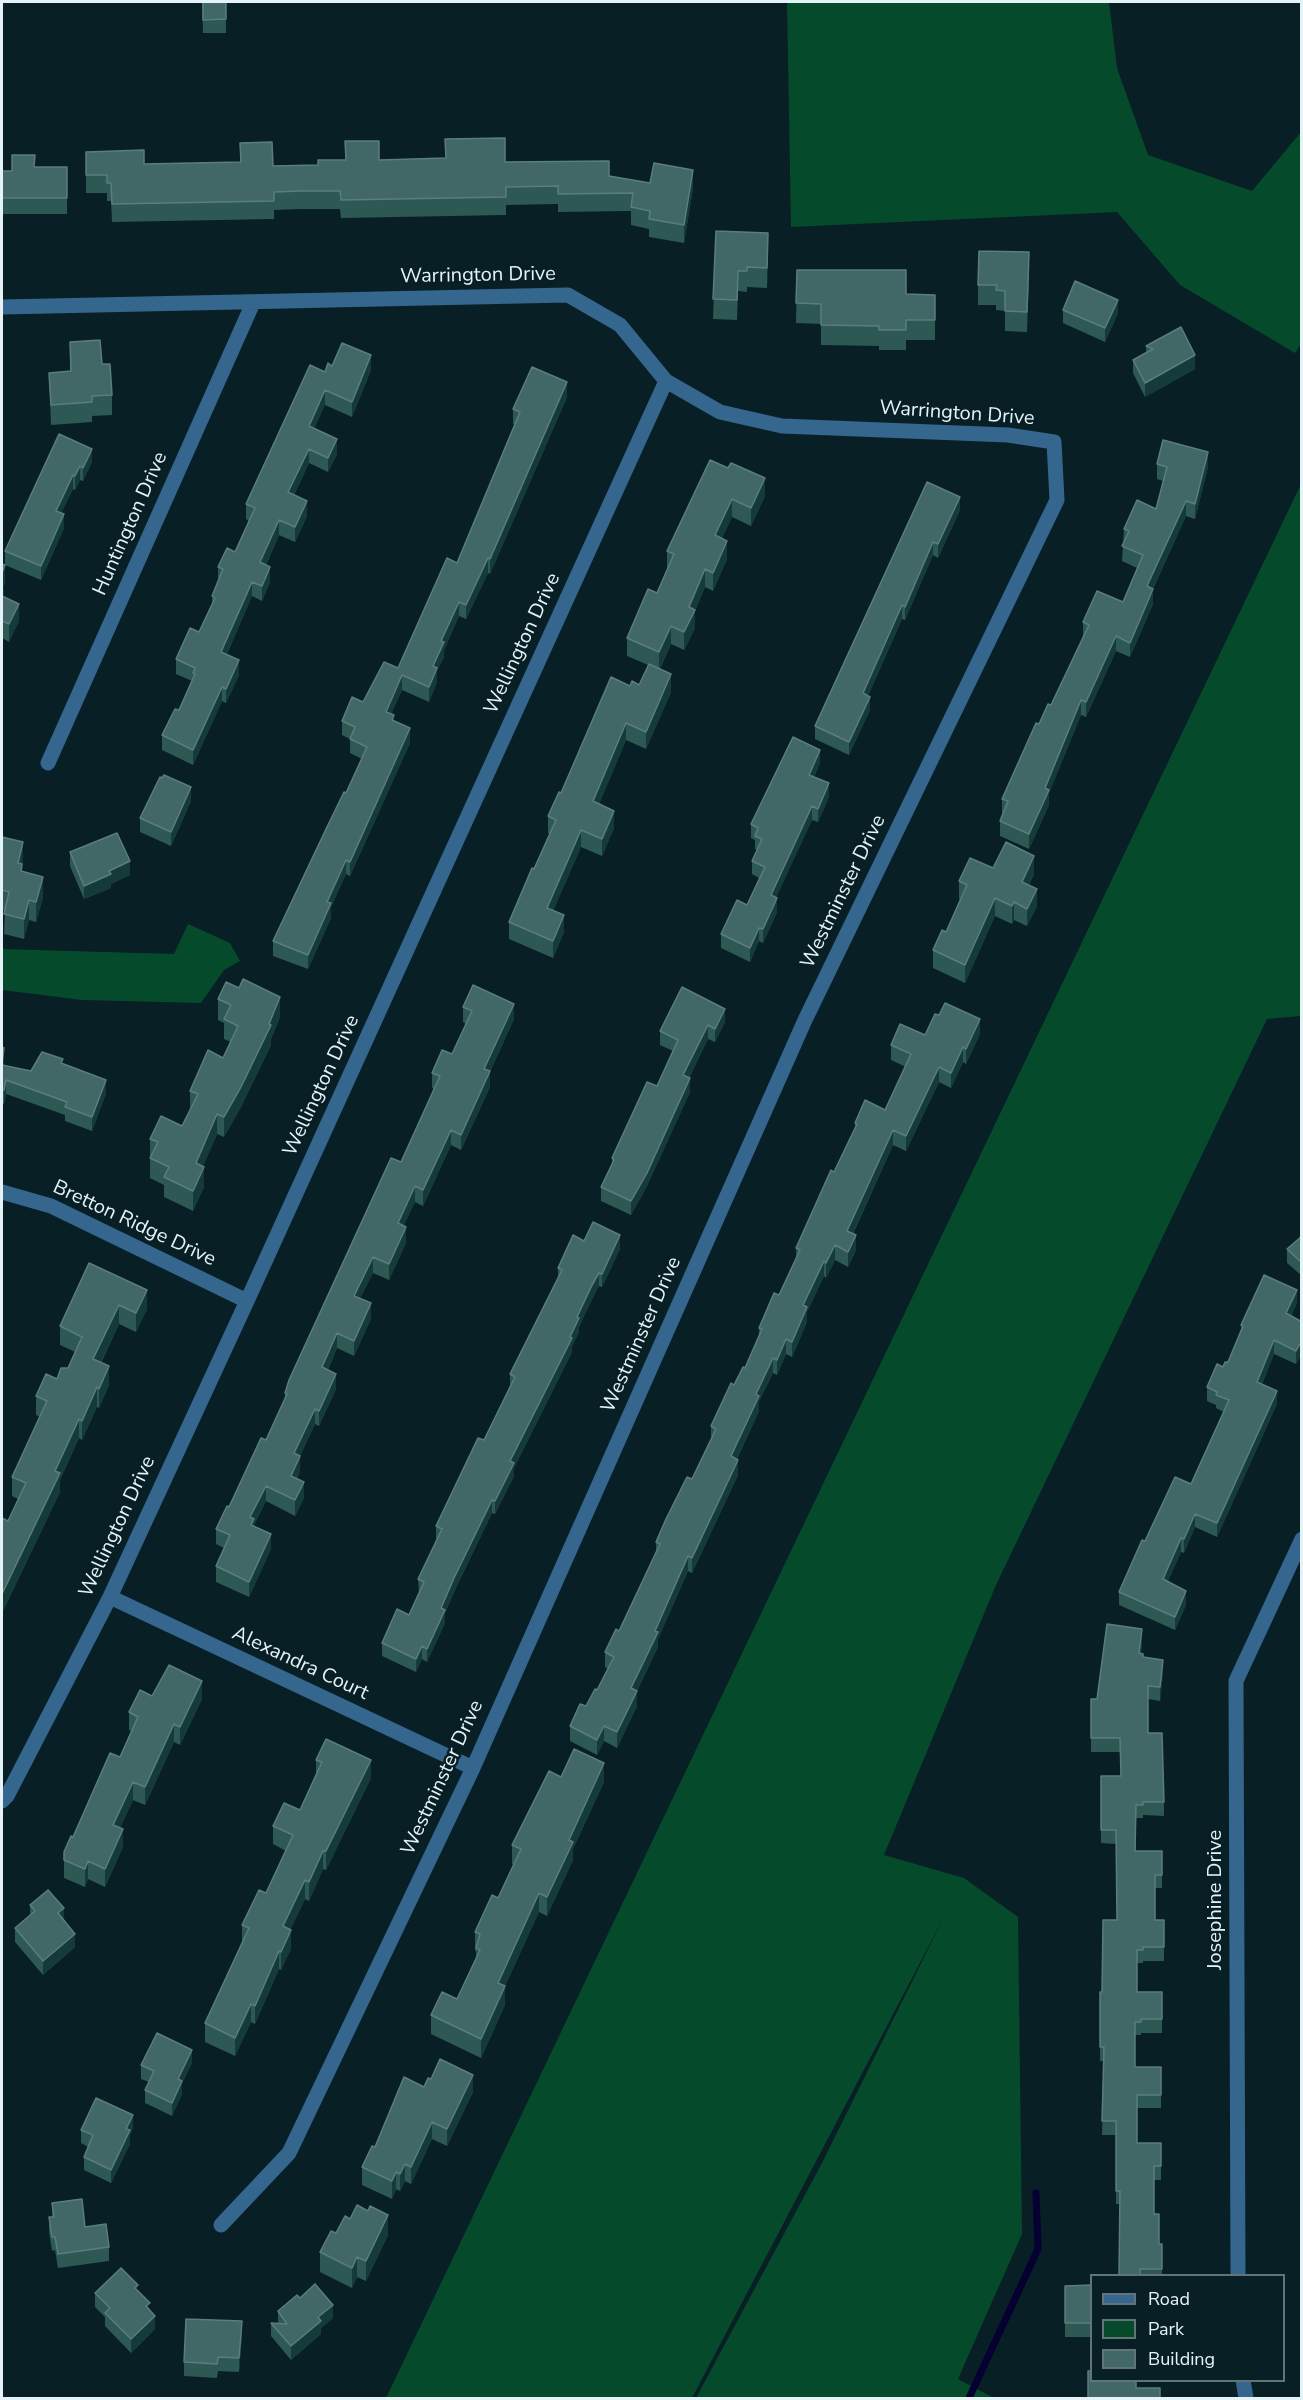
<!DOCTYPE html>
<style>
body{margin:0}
#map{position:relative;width:1303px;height:2400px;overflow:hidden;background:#071f25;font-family:"Nunito Sans",sans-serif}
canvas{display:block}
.frame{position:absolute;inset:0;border:3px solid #e5f3f7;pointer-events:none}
.legend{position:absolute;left:1090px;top:2274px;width:195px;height:108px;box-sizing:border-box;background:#071f25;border:2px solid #607479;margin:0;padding:8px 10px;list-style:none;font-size:18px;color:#e5f3f7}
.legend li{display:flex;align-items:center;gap:12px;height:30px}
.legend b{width:30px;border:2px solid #607479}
</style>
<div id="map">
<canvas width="1303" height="2400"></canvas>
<div class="frame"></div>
<ul class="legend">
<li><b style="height:8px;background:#35668e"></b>Road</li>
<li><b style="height:16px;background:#064a2c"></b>Park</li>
<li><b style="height:16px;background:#416866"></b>Building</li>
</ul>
</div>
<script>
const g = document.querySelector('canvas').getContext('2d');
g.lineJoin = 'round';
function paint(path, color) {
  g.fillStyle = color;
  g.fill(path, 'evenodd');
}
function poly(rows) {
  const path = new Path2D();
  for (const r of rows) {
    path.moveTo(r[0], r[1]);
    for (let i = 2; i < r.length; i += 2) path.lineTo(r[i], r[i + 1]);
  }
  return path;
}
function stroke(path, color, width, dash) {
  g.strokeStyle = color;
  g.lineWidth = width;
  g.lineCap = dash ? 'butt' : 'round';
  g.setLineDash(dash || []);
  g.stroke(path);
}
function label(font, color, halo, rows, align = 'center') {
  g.font = font + ' "Nunito Sans",sans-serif';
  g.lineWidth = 5;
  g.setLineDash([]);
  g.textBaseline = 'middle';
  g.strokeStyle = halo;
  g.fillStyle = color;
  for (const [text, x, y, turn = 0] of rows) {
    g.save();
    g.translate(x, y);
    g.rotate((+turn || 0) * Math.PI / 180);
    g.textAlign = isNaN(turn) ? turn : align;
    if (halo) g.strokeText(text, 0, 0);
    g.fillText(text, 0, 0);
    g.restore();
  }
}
paint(poly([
 [787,2,1109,2,1117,68,1148,155,1252,191,1301,132,1302,343,1295,353,1180,285,1117,212,791,227],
 [1301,484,1301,1016,1267,1019,996,1585,884,1855,964,1878,1018,1917,1022,2234,958,2379,994,2398,696,2398,822,2163,944,1917,692,2398,386,2398],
 [188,924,230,943,240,961,224,970,201,1003,82,1000,2,990,2,949,174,954]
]), '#064a2c');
stroke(poly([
 [969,2398,1038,2249,1036,2193]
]), '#050031', 7);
stroke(poly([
 [2,307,568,295,620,325,666,381,720,412,782,426,1008,435,1054,442,1057,500,805,1020,473,1768,289,2153,221,2225],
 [48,763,253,303],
 [2,1192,51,1206,247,1301],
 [110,1597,473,1768],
 [2,1801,7,1796,110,1597,247,1301,666,381],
 [1238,2276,1236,1681,1302,1539],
 [1243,2380,1246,2398]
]), '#35668e', 15);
paint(poly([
 [202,2,226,2,226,33,203,33],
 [240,143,273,166,318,165,379,160,505,162,609,176,650,183,693,188,684,243,649,237,649,229,631,225,631,211,558,212,558,204,506,205,506,215,341,218,340,209,301,209,274,210,274,219,112,222,111,201,107,201,107,193,86,193,86,152,144,164,240,162],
 [35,167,67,167,67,214,2,214,2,171,12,171],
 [716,231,768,253,767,288,747,287,747,292,738,291,737,320,713,319],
 [797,270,906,294,935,295,935,340,906,340,906,350,879,350,879,346,821,345,821,324,796,323],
 [1029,272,1027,332,1005,331,1005,311,996,310,996,305,978,305,978,285],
 [1063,310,1118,313,1105,342,1063,323],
 [70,342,102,364,112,395,112,415,92,416,92,422,51,425,49,373,70,371],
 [1146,346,1195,369,1145,397,1133,373,1133,360,1146,353],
 [332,366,371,370,352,417,325,405,314,428,337,454,328,472,309,463,294,495,307,516,295,542,279,535,266,565,270,582,262,601,252,596,227,654,239,675,226,703,222,701,193,765,162,750,162,735,179,710,192,681,176,674,176,659,199,632,212,605,212,596,218,581,218,567,235,552,249,521,246,519,246,504,325,372],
 [567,397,490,574,488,573,466,619,459,616,444,650,444,657,437,671,437,682,429,702,402,690,391,714,394,721,410,743,350,876,346,874,331,907,331,918,308,969,273,956,273,941,362,759,350,753,350,739,342,735,342,721,398,668,457,563,515,425,513,424,513,409],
 [92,449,92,462,83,481,80,480,75,490,73,489,61,513,64,528,41,580,5,565,5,551],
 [710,460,765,496,751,526,732,517,722,538,727,559,713,591,705,587,695,611,695,628,684,650,671,644,660,669,671,692,646,749,626,740,599,804,614,828,602,856,581,847,553,911,564,932,553,958,509,939,509,922,550,834,548,833,548,816,561,793,630,686,639,685,648,665,627,656,627,638,657,593,667,570,667,551],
 [1157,464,1208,467,1195,519,1186,516,1153,589,1153,604,1130,657,1116,651,1086,717,1081,715,1049,793,1049,805,1029,849,1000,836,1000,821,1003,814,1002,814,1002,799,1039,724,1051,705,1083,636,1083,622,1123,602,1137,568,1122,561,1124,529,1156,509,1163,481,1157,479],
 [927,482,960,510,938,558,933,555,905,620,902,619,868,696,870,710,849,755,815,739,815,726],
 [2,564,5,583,3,587,4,597,19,621,9,642,2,638],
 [820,763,814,777,829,797,818,822,812,820,776,897,777,912,763,943,759,941,750,962,721,948,721,934,747,905,759,878,752,874,752,861,757,850,755,849,755,840,751,838,751,824],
 [162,778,191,801,171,846,140,832,140,818],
 [2,837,23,842,22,872,43,897,36,922,29,920,24,939,4,934,5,911,2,910],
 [70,852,130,875,111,884,111,888,84,899,70,866],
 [993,868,1034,874,1029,885,1037,906,1027,926,1014,920,1012,924,995,916,965,983,933,968,933,950,946,932,960,899,959,899,959,881],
 [218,999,280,1017,271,1039,271,1045,241,1107,224,1137,217,1134,203,1166,204,1187,193,1211,164,1197,164,1185,150,1178,150,1139,182,1126,190,1111,190,1091,223,1058,231,1042,224,1039,224,1023,218,1020],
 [463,1007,514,1019,490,1072,490,1087,461,1150,451,1145,423,1206,415,1202,403,1226,406,1243,389,1280,373,1273,360,1298,371,1319,354,1356,337,1348,328,1370,336,1389,319,1426,315,1424,300,1456,300,1471,297,1479,304,1498,295,1516,266,1501,254,1525,271,1549,249,1597,216,1582,216,1566,224,1548,216,1544,216,1529,266,1440,285,1399,285,1393,401,1162,434,1089,432,1088,432,1073,452,1054,466,1024,463,1022],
 [725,1022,715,1042,708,1039,689,1078,690,1092,647,1186,631,1215,601,1201,601,1187,612,1165,612,1158,657,1086,673,1051,660,1045,660,1031],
 [980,1034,966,1064,963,1062,951,1088,939,1082,906,1151,893,1145,853,1234,856,1250,848,1267,835,1260,826,1278,824,1276,807,1312,807,1322,792,1357,786,1354,777,1375,773,1373,759,1401,759,1411,737,1459,738,1475,692,1573,688,1571,658,1639,658,1647,637,1691,637,1706,617,1748,604,1741,597,1755,570,1741,570,1726,586,1706,597,1690,608,1669,605,1667,605,1652,619,1631,656,1553,656,1542,692,1479,711,1439,711,1426,745,1368,759,1337,759,1328,779,1295,796,1259,796,1248,855,1129,855,1123,885,1110,906,1067,891,1060,891,1045,925,1035],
 [2,1047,4,1061,4,1066,31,1071,63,1064,106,1093,92,1131,65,1121,65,1115,6,1094,4,1104,2,1103],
 [1302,1236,1302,1276,1287,1263,1287,1249],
 [584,1241,620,1249,602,1287,599,1286,592,1298,579,1327,579,1332,572,1346,572,1352,514,1468,514,1476,495,1514,492,1513,454,1592,445,1613,445,1623,427,1662,422,1659,416,1672,382,1656,382,1643,409,1615,419,1593,418,1579,437,1540,436,1539,436,1526,484,1440,510,1386,510,1374,558,1279,558,1268],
 [89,1263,147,1309,136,1332,119,1324,101,1363,109,1385,99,1408,97,1407,82,1440,79,1438,60,1480,60,1492,2,1613,2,1518,8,1521,18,1499,12,1496,12,1477,40,1417,36,1415,36,1396,57,1379,68,1368,75,1352,60,1345,60,1326],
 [1297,1303,1291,1316,1302,1322,1302,1353,1296,1364,1274,1354,1262,1384,1277,1404,1217,1537,1195,1527,1184,1553,1181,1552,1168,1581,1186,1605,1175,1630,1119,1605,1119,1592,1145,1541,1191,1484,1224,1412,1216,1408,1216,1405,1207,1401,1207,1387,1228,1362,1241,1331,1241,1325],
 [1142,1643,1141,1654,1143,1657,1163,1674,1160,1701,1148,1699,1148,1733,1164,1802,1164,1816,1143,1815,1143,1818,1136,1818,1136,1851,1162,1851,1162,1888,1155,1888,1155,1920,1164,1920,1164,1961,1143,1961,1143,1963,1137,1963,1137,1992,1162,1992,1162,2033,1141,2033,1141,2035,1135,2035,1135,2067,1161,2067,1161,2108,1137,2108,1137,2143,1161,2143,1161,2180,1154,2180,1154,2214,1159,2244,1162,2244,1162,2276,1119,2276,1120,2204,1116,2204,1116,2135,1102,2135,1104,2061,1100,2061,1100,1992,1102,1992,1117,1920,1116,1844,1101,1843,1101,1776,1121,1776,1120,1752,1091,1752,1091,1699,1097,1699],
 [152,1696,202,1699,180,1745,174,1742,145,1805,133,1800,120,1828,123,1847,105,1887,88,1879,85,1887,64,1878,64,1852,120,1757,131,1731,129,1730,129,1712],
 [316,1760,371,1778,326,1870,323,1869,309,1901,305,1899,290,1930,291,1949,281,1970,279,1969,255,2024,251,2022,235,2056,205,2042,205,2023,242,1943,242,1925,266,1893,286,1851,273,1844,273,1826,300,1810,316,1774],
 [561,1777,604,1782,573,1849,573,1860,547,1916,539,1912,505,1986,505,2005,481,2058,431,2034,431,2015,457,1999,476,1958,476,1951,475,1951,475,1932,498,1898,514,1865,512,1864,512,1845],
 [30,1905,64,1920,75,1947,43,1975,15,1942,15,1928,30,1915],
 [192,2063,182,2083,182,2094,172,2116,145,2103,145,2090,149,2082,141,2079,141,2065],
 [424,2087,473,2092,447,2146,432,2139,411,2184,405,2181,400,2191,396,2189,392,2199,362,2185,362,2167,375,2147],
 [133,2128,130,2135,130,2144,111,2183,84,2170,84,2157,88,2147,81,2143,81,2130],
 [52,2203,85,2227,109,2247,109,2261,58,2268,55,2250,52,2251,49,2231,49,2217,52,2217],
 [336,2233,388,2235,366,2281,357,2277,352,2288,320,2272,320,2252],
 [1092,2285,1092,2337,1065,2337,1065,2286],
 [138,2291,150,2310,155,2329,131,2353,105,2326,105,2317,95,2307,95,2293],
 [300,2298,333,2318,321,2328,321,2334,291,2360,271,2336,271,2323,278,2323,278,2311],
 [242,2335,239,2372,218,2371,217,2378,184,2376,184,2362]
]), '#2d5854');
paint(poly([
 [693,170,693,188,684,243,684,225],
 [768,233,768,253,767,288,767,268],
 [1118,300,1118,313,1105,342,1105,328],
 [371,355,371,370,352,417,352,402],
 [1195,355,1195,369,1145,397,1145,383],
 [567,382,567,397,490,574,490,559],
 [325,390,325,405,309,441,309,426],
 [337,439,337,454,328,472,328,458],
 [92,449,92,462,83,481,83,468],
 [309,449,309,463,288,507,288,492],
 [1208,452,1208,467,1195,519,1195,504],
 [80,466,80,480,75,490,75,476],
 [73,475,73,489,56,524,56,511],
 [765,478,765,496,751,526,751,508],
 [960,497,960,510,938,558,938,544],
 [732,499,732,517,715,553,715,535],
 [307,501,307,516,295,542,295,527],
 [1186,501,1186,516,1147,601,1147,586],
 [64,514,64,528,41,580,41,566],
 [279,520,279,535,260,577,260,562],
 [727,541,727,559,713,591,713,573],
 [933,542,933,555,905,620,905,607],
 [488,558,488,573,466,619,466,605],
 [5,565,5,583,2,591,2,573],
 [270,567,270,582,262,601,262,586],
 [705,569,705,587,695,611,695,628,684,650,684,632,689,607],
 [252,582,252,596,221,667,221,652],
 [4,587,4,604,2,610,2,593],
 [1153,589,1153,604,1130,657,1130,643],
 [459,602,459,616,444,650,444,657,437,671,437,682,429,702,429,687,433,666,441,641],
 [19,604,19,621,9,642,9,624],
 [902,605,902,619,863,707,863,693],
 [671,626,671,644,659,670,659,652],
 [1116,636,1116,651,1086,717,1086,702],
 [239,660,239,675,226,703,226,689],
 [671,674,671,692,646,749,646,732],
 [402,675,402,690,386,726,386,712],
 [222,687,222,701,193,765,193,750],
 [870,697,870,710,849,755,849,742],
 [1081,700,1081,715,1049,793,1049,805,1029,849,1029,834,1045,788],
 [626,723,626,740,593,818,593,801],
 [410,728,410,743,350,876,350,862],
 [820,750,820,763,809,788,809,775],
 [829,783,829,797,818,822,818,809],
 [191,787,191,801,171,846,171,832],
 [812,806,812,820,771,909,771,895],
 [614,811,614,828,602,856,602,839],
 [581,830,581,847,547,925,547,908],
 [23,842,22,884,18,863],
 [1034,856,1034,874,1022,899,1022,882],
 [346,860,346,874,331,907,331,918,308,969,308,955,327,902],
 [130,861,130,875,111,884,111,888,84,899,84,886,109,871],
 [43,877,43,897,36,922,36,902],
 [1037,889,1037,906,1027,926,1027,909],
 [777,898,777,912,763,943,763,929],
 [995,898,995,916,965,983,965,965],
 [29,900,29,920,24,939,24,919],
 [1014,902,1014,920,1012,924,1012,906],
 [564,915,564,932,553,958,553,941],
 [759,928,759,941,750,962,750,948],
 [280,997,280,1017,271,1039,271,1045,241,1107,224,1137,224,1117,269,1024],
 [514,1004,514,1019,490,1072,490,1087,461,1150,461,1135,484,1069],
 [725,1009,725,1022,715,1042,715,1029],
 [980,1019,980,1034,966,1064,966,1049],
 [708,1025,708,1039,683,1089,683,1075],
 [963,1047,963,1062,951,1088,951,1073],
 [4,1048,4,1061,2,1077,2,1064],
 [939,1067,939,1082,906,1151,906,1136],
 [690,1078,690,1092,647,1186,631,1215,631,1201],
 [6,1080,6,1094,4,1104,4,1090],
 [106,1080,106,1093,92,1131,92,1117],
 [217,1114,217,1134,196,1183,196,1163],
 [451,1130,451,1145,423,1206,423,1190],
 [893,1130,893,1145,847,1246,847,1231],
 [204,1167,204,1187,193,1211,193,1191],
 [415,1186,415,1202,398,1239,398,1223],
 [406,1227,406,1243,389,1280,389,1264],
 [620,1235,620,1249,602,1287,602,1274],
 [856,1235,856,1250,848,1267,848,1252],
 [835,1245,835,1260,826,1278,826,1263],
 [373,1257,373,1273,354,1311,354,1296],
 [824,1261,824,1276,807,1312,807,1322,792,1357,792,1342,803,1305],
 [599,1273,599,1286,579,1327,579,1332,572,1346,572,1352,514,1468,514,1476,495,1514,495,1501,510,1461,570,1337,577,1317],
 [147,1290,147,1309,136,1332,136,1313],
 [1297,1290,1297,1303,1286,1326,1286,1313],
 [371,1303,371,1319,354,1356,354,1341],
 [119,1305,119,1324,93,1378,93,1359],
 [337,1333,337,1348,322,1383,322,1367],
 [786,1339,786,1354,777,1375,777,1360],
 [1274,1340,1274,1354,1257,1395,1257,1382],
 [1302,1340,1302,1353,1296,1364,1296,1351],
 [773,1358,773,1373,759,1401,759,1411,731,1471,731,1456,756,1394],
 [109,1366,109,1385,99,1408,99,1389],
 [336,1374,336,1389,319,1426,319,1411],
 [97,1387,97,1407,82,1440,82,1421],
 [1277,1391,1277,1404,1217,1537,1217,1523],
 [315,1409,315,1424,294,1468,294,1453],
 [79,1419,79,1438,60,1480,60,1492,2,1613,2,1594,55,1471],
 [300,1456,300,1471,291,1492,291,1476],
 [738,1460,738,1475,692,1573,692,1558],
 [304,1482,304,1498,295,1516,295,1500],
 [266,1486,266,1501,254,1525,254,1535,250,1517],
 [492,1500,492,1513,454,1592,445,1613,445,1623,427,1662,427,1649,441,1608,454,1578],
 [1195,1514,1195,1527,1184,1553,1184,1539],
 [271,1534,271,1549,249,1597,249,1582],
 [1181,1538,1181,1552,1163,1592,1163,1579],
 [688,1556,688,1571,658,1639,658,1647,631,1703,631,1688,655,1631],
 [1186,1591,1186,1605,1175,1630,1175,1617],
 [1142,1629,1142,1643,1139,1667,1139,1653],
 [422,1646,422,1659,416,1672,416,1659],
 [1163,1660,1163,1674,1160,1701,1160,1687],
 [202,1681,202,1699,180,1745,180,1727],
 [637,1691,637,1706,617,1748,617,1732],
 [174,1724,174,1742,145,1805,145,1787],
 [604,1726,604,1741,597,1755,597,1740],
 [371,1760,371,1778,326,1870,326,1851],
 [604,1763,604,1782,573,1849,573,1860,547,1916,547,1897,569,1840],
 [133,1782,133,1800,113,1843,113,1825],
 [123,1829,123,1847,105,1887,105,1869],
 [323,1851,323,1869,309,1901,309,1882],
 [88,1861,88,1879,85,1887,85,1869],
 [305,1880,305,1899,283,1945,283,1926],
 [539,1893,539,1912,498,2002,498,1983],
 [64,1908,64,1922,58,1913],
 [291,1930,291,1949,281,1970,281,1952],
 [75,1934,75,1947,43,1975,43,1961],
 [279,1951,279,1969,255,2024,255,2006],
 [505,1986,505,2005,481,2058,481,2039],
 [251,2004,251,2022,235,2056,235,2038],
 [192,2050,192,2063,182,2083,182,2094,172,2116,172,2103,178,2079],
 [473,2075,473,2092,447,2146,447,2129],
 [133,2115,133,2128,130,2135,130,2144,111,2183,111,2170,126,2129],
 [432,2122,432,2139,411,2184,411,2167],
 [405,2164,405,2181,400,2191,400,2174],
 [396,2172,396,2189,392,2199,392,2181],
 [388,2215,388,2235,366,2281,366,2261],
 [357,2257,357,2277,352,2288,352,2268],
 [333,2305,333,2318,321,2328,321,2334,291,2360,291,2346,318,2317],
 [155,2316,155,2329,131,2353,131,2339],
 [242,2321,242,2335,239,2372,239,2358]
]), '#153a3a');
const building = poly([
 [203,2,226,2,226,19,203,20,203,2],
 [505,138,505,162,609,161,609,176,650,183,654,163,693,170,684,225,649,219,650,211,631,207,633,193,558,194,558,186,506,187,506,197,341,200,340,191,301,191,274,192,274,201,112,204,111,183,107,183,107,175,86,175,86,152,144,150,144,164,241,162,240,143,272,142,273,166,318,165,318,160,346,160,345,141,379,141,379,160,446,158,445,139,505,138],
 [12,155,35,155,34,167,67,167,67,198,2,198,2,171,12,171,12,155],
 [716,231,768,233,767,268,747,267,747,271,738,271,737,300,713,299,716,231],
 [979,251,1029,252,1027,312,1005,311,1005,291,996,290,997,285,978,285,979,251],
 [797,270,906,270,906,294,935,295,935,320,906,320,906,330,879,330,879,326,821,325,821,304,796,303,797,270],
 [1075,281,1118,300,1105,328,1063,310,1075,281],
 [1181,327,1195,355,1145,383,1133,360,1153,349,1146,346,1181,327],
 [100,340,102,364,110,364,112,395,92,396,92,402,51,405,49,373,71,371,70,342,100,340],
 [342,343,371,355,352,402,325,390,309,426,337,439,328,458,309,449,288,492,307,501,295,527,279,520,260,562,270,567,262,586,252,582,221,652,239,660,226,689,222,687,193,750,162,735,175,709,179,710,195,674,193,673,195,668,176,659,190,628,199,632,215,598,212,596,223,569,218,567,227,548,235,552,255,508,246,504,310,365,325,372,328,363,332,366,342,343],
 [532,367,567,382,490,559,488,558,466,605,459,602,441,641,444,642,433,666,437,668,429,687,402,675,386,712,394,715,392,720,410,728,350,862,346,860,327,902,331,903,308,955,273,941,327,827,344,792,346,793,367,747,350,739,355,727,342,721,352,697,363,702,384,662,398,668,447,558,457,563,520,412,513,409,532,367],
 [59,434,92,449,83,468,80,466,75,476,73,475,56,511,64,514,41,566,5,551,59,434],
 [1163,440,1208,452,1195,504,1186,501,1147,586,1153,589,1130,643,1116,636,1086,702,1081,700,1045,788,1049,790,1029,834,1000,821,1008,801,1002,799,1036,723,1039,724,1048,704,1051,705,1089,625,1083,622,1097,591,1123,602,1143,555,1122,546,1129,531,1124,529,1137,500,1156,509,1167,467,1157,464,1163,440],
 [710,460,728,468,731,463,765,478,751,508,732,499,715,535,727,541,713,573,705,569,689,607,695,610,684,632,671,626,659,652,627,638,648,589,657,593,674,554,667,551,710,460],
 [927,482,960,497,938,544,933,542,905,607,902,605,863,693,870,697,849,742,815,726,927,482],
 [2,564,5,565,2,573,2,564],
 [2,596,19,604,9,624,2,621,2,596],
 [649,664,671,674,646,732,626,723,593,801,614,811,602,839,581,830,547,908,564,915,553,941,509,922,532,868,534,869,556,820,548,816,559,792,561,793,611,677,630,686,632,681,639,685,649,664],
 [793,737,820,750,809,775,829,783,818,809,812,806,771,895,777,898,763,929,759,928,750,948,721,934,737,900,747,905,765,867,752,861,762,839,755,836,758,828,751,824,793,737],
 [164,775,191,787,171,832,140,818,160,777,162,778,164,775],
 [117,833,130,861,109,871,111,874,84,886,70,852,117,833],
 [2,837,23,842,18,863,22,864,21,871,43,877,36,902,29,900,24,919,4,914,9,892,2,890,2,837],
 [1006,842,1034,856,1022,882,1037,889,1027,909,1014,902,1012,906,995,898,965,965,933,950,942,930,946,932,967,885,959,881,970,858,993,868,1006,842],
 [243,979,280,997,269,1024,271,1025,241,1087,224,1117,217,1114,196,1163,204,1167,193,1191,164,1177,169,1167,150,1158,158,1142,150,1139,161,1116,182,1126,198,1094,190,1091,208,1050,223,1058,238,1026,224,1019,231,1005,218,999,226,982,239,988,243,979],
 [473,985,514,1004,484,1069,490,1071,461,1135,451,1130,423,1190,415,1186,398,1223,406,1227,389,1264,373,1257,354,1296,371,1303,354,1341,337,1333,322,1367,336,1374,319,1411,315,1409,294,1453,300,1456,291,1476,304,1482,295,1500,266,1486,250,1517,254,1519,251,1525,271,1534,249,1582,216,1566,230,1535,216,1529,227,1506,229,1507,261,1438,266,1440,287,1394,285,1393,289,1380,391,1158,401,1162,440,1076,432,1073,442,1050,452,1054,472,1011,463,1007,473,985],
 [682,987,725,1009,715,1029,708,1025,683,1075,690,1078,647,1173,631,1201,601,1187,614,1160,612,1158,647,1082,657,1086,678,1040,660,1031,682,987],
 [945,1003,980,1019,966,1049,963,1047,951,1073,939,1067,906,1136,893,1130,847,1231,856,1235,848,1252,835,1245,826,1263,824,1261,803,1305,807,1307,792,1342,786,1339,777,1360,773,1358,756,1394,759,1396,731,1456,738,1460,692,1558,688,1556,655,1631,658,1632,631,1688,637,1691,617,1732,604,1726,597,1740,570,1726,580,1704,586,1706,595,1689,597,1690,614,1657,605,1652,616,1629,619,1631,660,1544,656,1542,666,1519,687,1477,692,1479,716,1429,711,1426,731,1383,734,1385,743,1367,745,1368,762,1329,759,1328,774,1293,779,1295,800,1250,796,1248,831,1170,834,1172,857,1124,855,1123,865,1100,885,1110,911,1054,891,1045,900,1024,925,1035,935,1014,939,1015,945,1003],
 [2,1047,4,1048,2,1064,2,1047],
 [42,1052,63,1059,61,1063,106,1080,92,1117,65,1107,67,1102,6,1080,4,1090,2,1090,2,1065,31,1071,42,1052],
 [593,1222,620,1235,602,1274,599,1273,592,1285,577,1317,579,1318,570,1337,572,1338,510,1461,514,1463,495,1501,492,1500,454,1578,441,1608,445,1610,427,1649,422,1646,416,1659,382,1643,397,1609,409,1615,424,1582,418,1579,442,1529,436,1526,478,1438,484,1440,515,1377,510,1374,562,1270,558,1268,573,1235,584,1241,593,1222],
 [1302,1236,1302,1263,1287,1249,1302,1236],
 [89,1263,147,1290,136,1313,119,1305,93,1359,109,1366,99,1389,97,1387,82,1421,79,1419,55,1471,60,1473,2,1594,2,1518,8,1521,26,1483,12,1477,47,1401,36,1396,46,1374,57,1379,61,1368,68,1368,82,1337,60,1326,89,1263],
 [1264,1275,1297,1290,1286,1313,1302,1322,1302,1340,1296,1351,1274,1340,1257,1382,1277,1391,1217,1523,1195,1514,1184,1539,1181,1538,1163,1579,1186,1591,1175,1617,1119,1592,1142,1540,1145,1541,1175,1477,1191,1484,1229,1400,1216,1395,1217,1392,1207,1387,1217,1364,1223,1367,1225,1362,1228,1362,1243,1326,1241,1325,1264,1275],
 [1107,1624,1142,1629,1139,1653,1143,1654,1143,1657,1163,1660,1160,1687,1148,1686,1148,1733,1162,1733,1164,1802,1143,1802,1143,1805,1136,1805,1135,1851,1162,1851,1162,1875,1155,1875,1155,1920,1164,1920,1164,1947,1143,1947,1143,1950,1137,1950,1137,1992,1162,1992,1162,2019,1141,2019,1141,2022,1135,2022,1135,2067,1161,2067,1161,2095,1137,2095,1137,2143,1161,2143,1161,2166,1154,2166,1154,2214,1159,2214,1159,2244,1162,2244,1162,2269,1140,2269,1140,2276,1119,2276,1120,2191,1116,2191,1116,2121,1102,2121,1104,2047,1100,2047,1100,1992,1102,1992,1103,1920,1117,1920,1116,1830,1101,1830,1101,1776,1121,1776,1120,1738,1091,1738,1091,1699,1097,1699,1107,1624],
 [169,1665,202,1681,180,1727,174,1724,145,1787,133,1782,113,1825,123,1829,105,1869,88,1861,85,1869,64,1860,64,1852,71,1836,73,1837,110,1753,120,1757,138,1717,129,1712,140,1690,152,1696,169,1665],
 [326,1739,371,1760,326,1851,323,1851,309,1882,305,1880,283,1926,291,1930,281,1952,279,1951,255,2006,251,2004,235,2038,205,2023,249,1928,242,1925,259,1890,266,1893,293,1835,273,1826,284,1803,300,1810,322,1762,316,1760,326,1739],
 [574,1749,604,1763,569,1840,573,1842,547,1897,539,1893,498,1983,505,1986,481,2039,431,2015,442,1992,457,1999,480,1950,476,1948,480,1934,475,1932,492,1895,498,1898,521,1849,512,1845,549,1771,561,1777,574,1749],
 [48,1890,64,1908,58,1913,75,1934,43,1961,15,1928,35,1911,30,1905,48,1890],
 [157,2033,192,2050,178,2079,182,2081,172,2103,145,2090,154,2071,141,2065,157,2033],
 [440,2059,473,2075,447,2129,432,2122,411,2167,405,2164,400,2174,396,2172,392,2181,362,2167,372,2146,375,2147,404,2077,424,2087,428,2078,431,2079,440,2059],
 [96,2098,133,2115,126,2129,130,2130,111,2170,84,2157,93,2135,81,2130,96,2098],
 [82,2199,85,2227,106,2224,109,2247,58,2254,55,2237,52,2237,49,2217,54,2217,52,2203,82,2199],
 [357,2205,368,2211,370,2206,388,2215,366,2261,357,2257,352,2268,320,2252,331,2231,336,2233,345,2216,350,2219,357,2205],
 [121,2268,138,2285,135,2288,150,2303,146,2306,155,2316,131,2339,105,2313,110,2308,95,2293,121,2268],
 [315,2284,333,2305,318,2317,321,2321,291,2346,271,2323,287,2324,278,2311,297,2295,300,2298,315,2284],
 [1092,2285,1092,2323,1065,2323,1065,2286,1092,2285],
 [186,2319,242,2321,239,2358,218,2357,217,2364,184,2362,186,2319],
 [1088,2371,1092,2371,1092,2380,1136,2380,1136,2388,1160,2388,1160,2398,1088,2398,1088,2371]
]);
paint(building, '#416866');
stroke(building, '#5a7e7c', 1.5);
label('20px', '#e5f3f7', '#071f25', [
 ["Warrington Drive",478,276,-1],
 ["Warrington Drive",957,414,4],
 ["Huntington Drive",131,524,-66],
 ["Wellington Drive",523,644,-65],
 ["Westminster Drive",844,892,-64],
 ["Wellington Drive",322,1086,-65],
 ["Bretton Ridge Drive",134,1224,25],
 ["Westminster Drive",642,1335,-66],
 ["Wellington Drive",118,1527,-65],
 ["Alexandra Court",300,1664,25],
 ["Westminster Drive",443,1778,-65],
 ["Josephine Drive",1216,1900,-90]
]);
</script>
